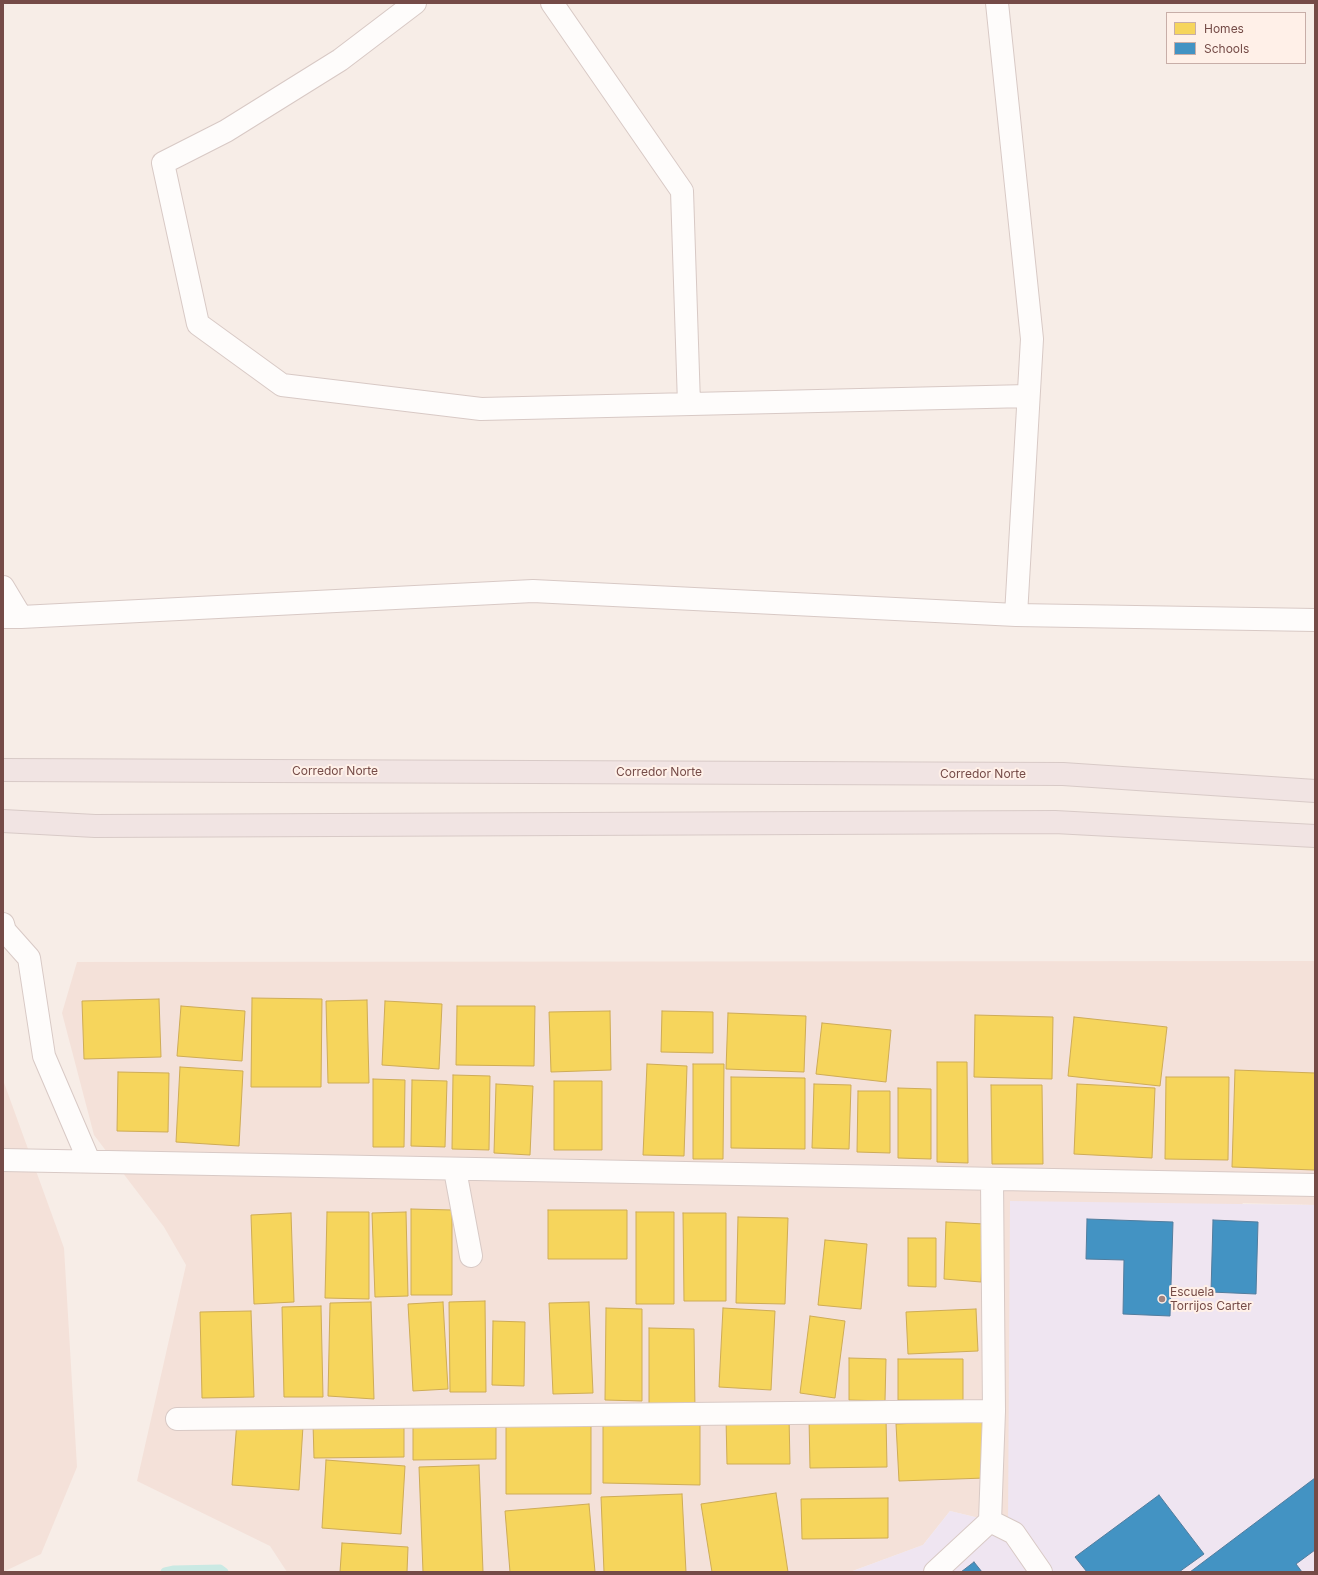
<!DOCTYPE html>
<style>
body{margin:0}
#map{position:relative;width:1318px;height:1575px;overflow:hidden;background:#f7ede7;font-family:Inter,sans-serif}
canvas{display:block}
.frame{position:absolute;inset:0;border:4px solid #754b47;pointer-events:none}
.legend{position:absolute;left:1166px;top:12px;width:140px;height:52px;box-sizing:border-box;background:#fff0e8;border:1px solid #c8aea8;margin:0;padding:5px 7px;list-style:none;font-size:12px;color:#754b47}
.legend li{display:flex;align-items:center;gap:8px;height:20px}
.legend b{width:20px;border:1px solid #c8aea8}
</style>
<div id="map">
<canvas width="1318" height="1575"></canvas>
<div class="frame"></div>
<ul class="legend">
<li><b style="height:11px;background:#f6d55c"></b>Homes</li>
<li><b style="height:11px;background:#4393c3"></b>Schools</li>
</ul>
</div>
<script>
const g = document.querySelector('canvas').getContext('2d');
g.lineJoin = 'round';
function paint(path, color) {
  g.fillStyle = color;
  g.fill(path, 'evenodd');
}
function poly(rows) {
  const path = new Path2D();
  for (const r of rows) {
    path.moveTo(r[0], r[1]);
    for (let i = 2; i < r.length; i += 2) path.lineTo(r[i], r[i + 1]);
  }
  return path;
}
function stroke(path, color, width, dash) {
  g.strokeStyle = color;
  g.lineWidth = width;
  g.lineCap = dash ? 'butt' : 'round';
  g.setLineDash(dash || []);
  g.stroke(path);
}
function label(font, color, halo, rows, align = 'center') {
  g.font = font + ' Inter,sans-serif';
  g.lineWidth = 4;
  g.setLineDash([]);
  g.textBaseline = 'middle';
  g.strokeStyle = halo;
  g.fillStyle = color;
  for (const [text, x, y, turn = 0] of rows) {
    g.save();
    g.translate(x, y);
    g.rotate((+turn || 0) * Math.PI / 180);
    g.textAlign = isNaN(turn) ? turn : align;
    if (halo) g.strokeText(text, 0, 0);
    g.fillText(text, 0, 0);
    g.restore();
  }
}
paint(poly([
 [1315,961,1315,1205,1243,1203,1008,1525,950,1511,923,1545,850,1572,287,1572,270,1546,137,1481,186,1265,164,1227,94,1135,62,1013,77,962],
 [3,1080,64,1248,77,1467,41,1554,3,1572]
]), '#f4e1d9');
paint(poly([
 [1010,1201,1315,1205,1315,1572,850,1572,923,1545,950,1511,1008,1525]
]), '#efe5f1');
const homes = poly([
 [252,998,322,999,321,1087,251,1087,252,998],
 [159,999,161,1057,84,1059,82,1001,159,999],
 [367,1000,369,1083,328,1083,326,1001,367,1000],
 [385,1001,442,1004,439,1069,382,1065,385,1001],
 [181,1006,245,1011,242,1061,177,1056,181,1006],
 [457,1006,535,1006,534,1066,456,1065,457,1006],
 [610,1011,611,1070,551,1072,549,1012,610,1011],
 [662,1011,713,1012,713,1053,661,1052,662,1011],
 [728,1013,806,1016,804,1072,726,1069,728,1013],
 [975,1015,1053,1017,1052,1079,974,1077,975,1015],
 [1074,1017,1167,1027,1160,1086,1068,1076,1074,1017],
 [822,1023,891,1030,886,1082,816,1074,822,1023],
 [937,1062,967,1062,968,1163,937,1162,937,1062],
 [647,1064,687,1066,684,1156,643,1155,647,1064],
 [693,1064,724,1064,723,1159,693,1159,693,1064],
 [180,1067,243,1071,239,1146,176,1142,180,1067],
 [1235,1070,1315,1073,1315,1170,1232,1167,1235,1070],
 [118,1072,169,1073,168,1132,117,1131,118,1072],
 [453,1075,490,1076,489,1150,452,1149,453,1075],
 [731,1077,805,1078,805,1149,731,1148,731,1077],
 [1166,1077,1229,1077,1228,1160,1165,1159,1166,1077],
 [373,1079,405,1080,404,1147,373,1147,373,1079],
 [412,1080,447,1081,445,1147,411,1146,412,1080],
 [554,1081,602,1081,602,1150,554,1150,554,1081],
 [496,1084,533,1086,530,1155,494,1153,496,1084],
 [814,1084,851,1085,849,1149,812,1148,814,1084],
 [1077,1084,1155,1088,1152,1158,1074,1154,1077,1084],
 [991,1085,1042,1085,1043,1164,992,1164,991,1085],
 [898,1088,931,1089,931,1159,898,1158,898,1088],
 [858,1091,890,1091,890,1153,857,1152,858,1091],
 [411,1209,452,1210,452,1295,411,1295,411,1209],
 [548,1210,627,1210,627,1259,548,1259,548,1210],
 [327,1212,369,1212,369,1299,325,1298,327,1212],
 [406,1212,408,1296,375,1297,372,1213,406,1212],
 [636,1212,674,1212,674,1304,636,1304,636,1212],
 [291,1213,294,1302,254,1304,251,1215,291,1213],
 [683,1213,726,1213,726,1301,684,1301,683,1213],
 [738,1217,788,1218,785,1304,736,1303,738,1217],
 [946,1222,984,1224,981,1282,944,1279,946,1222],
 [908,1238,936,1238,936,1287,908,1286,908,1238],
 [825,1240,867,1244,861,1309,818,1305,825,1240],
 [485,1301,486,1392,450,1392,449,1302,485,1301],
 [371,1302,374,1399,328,1396,330,1303,371,1302],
 [443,1302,448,1389,413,1391,408,1304,443,1302],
 [589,1302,593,1393,553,1394,549,1303,589,1302],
 [321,1306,323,1397,284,1397,282,1307,321,1306],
 [606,1308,642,1309,642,1401,605,1400,606,1308],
 [723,1308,775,1311,771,1390,719,1387,723,1308],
 [976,1309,978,1351,908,1354,906,1312,976,1309],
 [251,1311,254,1397,202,1398,200,1312,251,1311],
 [810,1316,845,1321,835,1398,800,1393,810,1316],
 [493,1321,525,1322,524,1386,492,1385,493,1321],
 [649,1328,694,1329,695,1412,649,1412,649,1328],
 [849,1358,886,1359,885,1401,849,1400,849,1358],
 [898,1359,963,1359,963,1400,898,1400,898,1359],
 [789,1416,790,1464,727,1464,726,1418,789,1416],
 [603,1417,700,1419,700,1485,603,1483,603,1417],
 [809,1418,886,1418,887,1467,810,1468,809,1418],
 [506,1419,591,1420,591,1494,506,1494,506,1419],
 [413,1420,496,1420,496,1459,413,1460,413,1420],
 [982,1420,985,1478,899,1481,896,1424,982,1420],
 [237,1421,303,1426,299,1490,232,1485,237,1421],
 [404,1422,404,1457,314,1458,313,1423,404,1422],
 [326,1460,405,1466,401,1534,322,1528,326,1460],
 [479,1465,483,1572,423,1572,419,1467,479,1465],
 [776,1493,788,1572,712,1572,701,1504,776,1493],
 [682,1494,686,1572,604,1572,601,1497,682,1494],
 [888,1498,888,1538,802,1539,801,1499,888,1498],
 [589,1504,595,1572,510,1572,505,1511,589,1504],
 [342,1543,408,1547,407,1572,340,1572,342,1543]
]);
paint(homes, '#f6d55c');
stroke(homes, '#cfac56', 1);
const schools = poly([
 [1087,1219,1173,1222,1170,1316,1123,1314,1124,1260,1086,1259,1087,1219],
 [1213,1220,1258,1222,1256,1294,1211,1292,1213,1220],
 [1315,1478,1315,1550,1296,1564,1302,1572,1190,1572,1315,1478],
 [1159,1495,1204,1554,1179,1572,1087,1572,1075,1557,1159,1495],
 [974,1562,982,1572,961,1572,974,1562]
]);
paint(schools, '#4393c3');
stroke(schools, '#527d9e', 1);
stroke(poly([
 [165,1572,174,1570,220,1569,224,1572]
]), '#cae9e3', 9);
const minor = poly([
 [415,3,340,60,226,131,163,163,198,324,282,385,481,409,1028,396],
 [552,3,682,191,689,404],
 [997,3,1032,339,1016,615],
 [3,587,21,617],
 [3,617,21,617,533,591,1016,615,1315,620],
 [3,924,5,931,29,958,44,1056,89,1161],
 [3,1160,1315,1185],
 [455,1170,471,1256],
 [177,1419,994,1411],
 [990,1521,1014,1533,1041,1572],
 [935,1572,990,1521,994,1411,992,1180]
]);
const highway = poly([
 [3,770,1063,774,1315,791],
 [3,821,95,826,1055,822,1315,836]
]);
stroke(minor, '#d8c9c5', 24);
stroke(highway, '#d8cac7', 24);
stroke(minor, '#fefcfb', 22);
stroke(highway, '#f1e4e3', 22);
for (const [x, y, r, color] of [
 [1162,1299,4,"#a2847f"]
]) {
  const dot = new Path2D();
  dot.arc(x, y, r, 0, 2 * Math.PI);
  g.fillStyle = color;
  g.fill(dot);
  stroke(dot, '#fff0e8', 1.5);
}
label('12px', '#754b47', '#fff0e8', [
 ["Corredor Norte",335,771],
 ["Corredor Norte",659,772],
 ["Corredor Norte",983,774]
]);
label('12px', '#754b47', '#fff0e8', [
 ["Escuela",1170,1292],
 ["Torrijos Carter",1170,1306]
], 'left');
</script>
